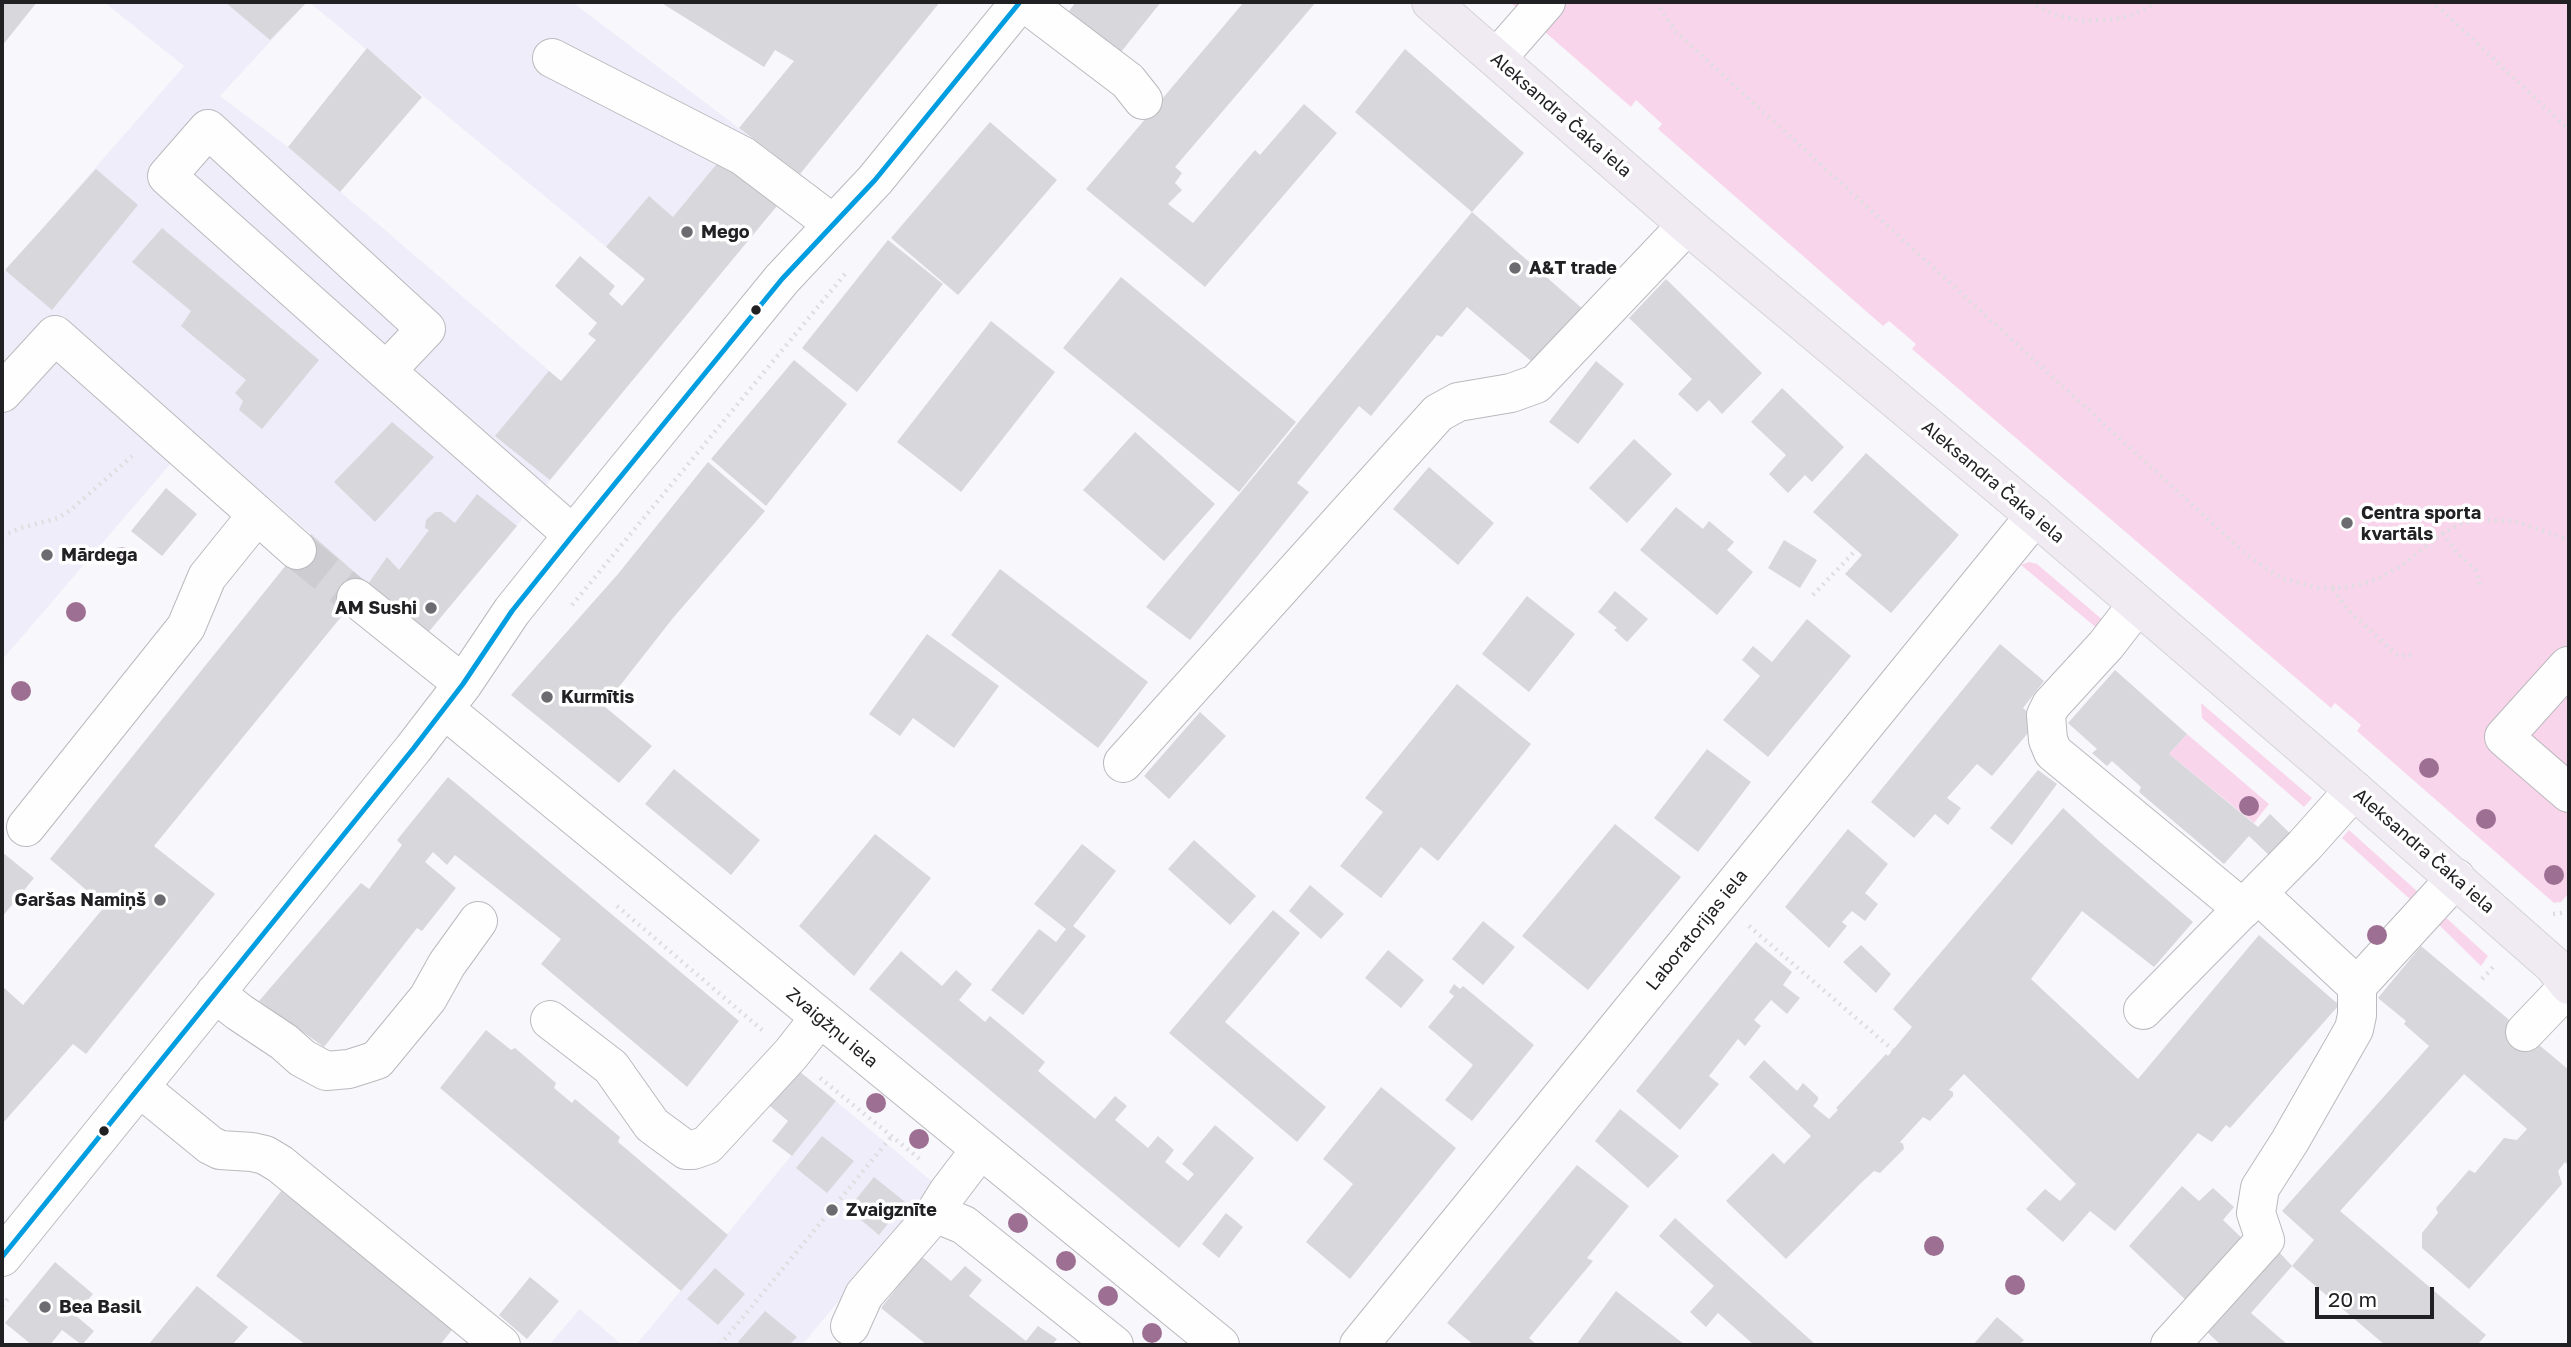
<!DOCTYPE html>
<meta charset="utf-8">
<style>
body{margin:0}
#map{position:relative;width:2571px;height:1347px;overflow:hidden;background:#f8f7fc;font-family:"Golos Text",sans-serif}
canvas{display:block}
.frame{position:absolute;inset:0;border:4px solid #212124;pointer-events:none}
.scale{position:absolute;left:2315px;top:1287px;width:119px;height:32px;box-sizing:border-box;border:4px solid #212124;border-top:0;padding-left:9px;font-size:21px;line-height:24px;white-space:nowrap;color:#212124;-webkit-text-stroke:5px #fff;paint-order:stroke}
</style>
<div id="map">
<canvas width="2571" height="1347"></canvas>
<div class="frame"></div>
<div class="scale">20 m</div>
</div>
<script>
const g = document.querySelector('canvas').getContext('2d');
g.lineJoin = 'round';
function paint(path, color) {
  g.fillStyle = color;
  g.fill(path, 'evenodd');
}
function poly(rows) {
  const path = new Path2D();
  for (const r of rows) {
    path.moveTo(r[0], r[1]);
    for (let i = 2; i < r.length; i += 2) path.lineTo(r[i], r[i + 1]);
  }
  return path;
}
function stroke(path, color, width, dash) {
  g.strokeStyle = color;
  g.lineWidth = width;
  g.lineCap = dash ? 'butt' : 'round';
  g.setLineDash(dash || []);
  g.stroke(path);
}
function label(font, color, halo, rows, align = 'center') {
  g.font = font + ' "Golos Text",sans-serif';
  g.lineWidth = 7;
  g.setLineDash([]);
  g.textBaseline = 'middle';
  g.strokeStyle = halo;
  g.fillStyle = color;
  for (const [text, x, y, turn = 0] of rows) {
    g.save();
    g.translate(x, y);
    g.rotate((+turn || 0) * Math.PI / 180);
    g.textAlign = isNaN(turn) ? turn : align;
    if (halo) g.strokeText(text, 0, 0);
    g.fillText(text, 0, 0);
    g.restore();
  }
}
paint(poly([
 [104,2,307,2,220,96,288,147,602,416,550,480,517,526,426,635,196,434,2,660,2,275,184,66],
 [309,2,572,2,800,174,786,195,645,279],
 [836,1101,936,1185,802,1345,636,1345],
 [580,1309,622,1345,549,1345]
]), '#f0edfa');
paint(poly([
 [1510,2,2569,2,2569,893,2561,902,2554,903,2357,731,2361,725,2335,703,2331,708,1912,349,1916,344,1889,321,1883,326,1658,129,1662,124,1636,100,1631,107,1545,32,1549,27,1519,10],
 [2029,562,2037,564,2111,627,2105,635,2021,565],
 [2201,703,2312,798,2304,807,2202,718],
 [2187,734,2269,804,2254,823,2169,754],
 [2349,830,2418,892,2411,900,2342,838],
 [2442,914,2488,956,2481,966,2436,922]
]), '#f9d5ec');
paint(poly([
 [2,2,37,2,2,46],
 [225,2,307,2,270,40],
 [660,2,940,2,800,174,739,128,794,61,775,50,764,67],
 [1076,2,1161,2,1121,52,1069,11],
 [1244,2,1316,2,1175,167,1182,173,1175,183,1182,190,1168,204,1193,223,1255,150,1260,155,1304,104,1337,133,1205,287,1086,189],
 [367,48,422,97,340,192,288,147],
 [1405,49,1524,153,1472,212,1592,317,1544,372,1467,307,1442,337,1437,335,1371,416,1359,406,1297,483,1309,492,1190,640,1146,607,1472,212,1355,112],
 [990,122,1057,180,958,295,891,238],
 [720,160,786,195,550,480,495,436,549,371,561,381,596,340,588,334,597,323,555,286,580,256,615,286,609,294,622,306,645,279,606,247,649,196,673,217],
 [96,169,138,205,52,310,5,270],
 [162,228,319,360,262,429,239,410,243,401,235,393,246,380,181,326,191,311,132,262],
 [888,240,943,284,857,392,802,348],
 [1121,277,1296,422,1239,492,1063,348],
 [1666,279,1762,373,1722,414,1709,400,1697,412,1678,394,1692,379,1629,318],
 [991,321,1055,372,961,492,897,442],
 [794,360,847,404,766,506,711,459],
 [1596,361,1624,384,1578,444,1549,422],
 [1782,388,1844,447,1812,482,1805,475,1788,493,1769,474,1786,455,1751,422],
 [392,422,434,457,375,522,334,482],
 [1135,432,1215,504,1164,561,1083,490],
 [1634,439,1672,474,1627,523,1589,488],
 [1866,453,1959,535,1891,613,1845,574,1862,555,1813,512],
 [708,462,765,511,673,618,604,706,652,746,619,783,511,695,618,574],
 [1429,467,1494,523,1458,565,1393,509],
 [166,488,197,514,162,556,131,531],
 [477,494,517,526,426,635,368,584,387,557,399,570,429,530,425,528,426,520,435,512,441,512,455,523],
 [1676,507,1703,529,1709,521,1734,542,1727,550,1753,572,1717,615,1640,550],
 [311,534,368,584,154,846,215,894,86,1054,73,1044,2,1124,2,986,23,1005,105,906,50,859],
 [1784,540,1817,560,1800,588,1768,568],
 [1000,569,1148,682,1098,748,951,635],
 [1615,591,1648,619,1627,642,1614,630,1617,628,1598,612],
 [1527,596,1575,634,1529,692,1482,654],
 [1807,619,1851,656,1768,757,1723,720,1760,676,1742,660,1753,646,1772,662],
 [927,634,999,686,954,748,913,718,900,736,869,714],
 [2000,644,2044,681,2023,708,2038,721,1992,776,1977,764,1947,798,1961,808,1948,825,1935,814,1914,838,1871,802],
 [2115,670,2187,734,2169,754,2258,827,2270,814,2295,838,2274,860,2249,836,2224,864,2139,792,2141,787,2112,761,2107,766,2092,753,2097,749,2068,723],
 [1457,684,1531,744,1438,861,1421,847,1381,898,1340,866,1383,812,1365,798],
 [1200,712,1226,736,1169,799,1144,776],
 [1707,749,1751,782,1698,852,1654,818],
 [674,769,760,840,731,875,645,804],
 [2038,770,2057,784,2012,845,1990,828],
 [448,777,739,1021,687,1087,541,964,561,939,455,855,447,865,433,852,425,862,456,888,422,931,417,928,324,1047,259,1001,361,883,369,889,402,845,397,840],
 [2063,808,2100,842,2193,922,2154,967,2082,911,2031,979,2138,1079,2259,935,2339,1005,2230,1128,2226,1125,2212,1142,2198,1133,2115,1231,2090,1211,2063,1242,2026,1209,2045,1189,2060,1201,2076,1184,1964,1074,1949,1090,1953,1092,1953,1096,1930,1121,1923,1117,1900,1142,1903,1144,1904,1149,1880,1173,1874,1171,1861,1183,1786,1259,1726,1201,1773,1153,1784,1164,1811,1136,1749,1077,1764,1060,1797,1091,1803,1083,1818,1097,1818,1100,1813,1106,1829,1119,1838,1110,1836,1108,1886,1054,1888,1056,1912,1027,1893,1009],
 [1615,824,1681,877,1588,990,1522,936],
 [1848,829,1888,864,1865,893,1878,904,1865,921,1852,911,1842,922,1847,926,1829,948,1785,907],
 [875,834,931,878,854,976,799,926],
 [1194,840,1256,896,1230,925,1168,869],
 [1082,844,1116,871,1073,926,1086,936,1023,1015,991,990,1039,929,1056,942,1066,929,1034,904],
 [2,852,34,878,2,917],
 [1310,885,1344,914,1321,939,1289,911],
 [1273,910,1300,933,1225,1022,1326,1107,1297,1142,1169,1033],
 [1483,921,1515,947,1483,985,1452,959],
 [1756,942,1792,972,1783,985,1800,998,1787,1014,1771,1000,1754,1020,1761,1026,1745,1046,1738,1039,1709,1076,1719,1084,1680,1130,1636,1091],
 [1861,945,1891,974,1876,993,1843,962],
 [2421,946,2569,1070,2569,1166,2565,1162,2558,1171,2562,1184,2469,1289,2422,1248,2422,1233,2438,1213,2436,1208,2469,1170,2475,1173,2504,1138,2517,1140,2527,1129,2464,1074,2340,1211,2486,1335,2477,1345,2385,1345,2292,1266,2314,1240,2282,1211,2429,1046,2404,1024,2406,1021,2378,998],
 [1388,950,1424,980,1401,1008,1365,978],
 [901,951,942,986,956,970,972,984,959,1000,985,1022,990,1016,1045,1062,1038,1071,1095,1119,1115,1096,1127,1106,1115,1120,1148,1148,1158,1136,1174,1150,1165,1162,1188,1181,1194,1174,1182,1164,1215,1125,1254,1158,1179,1248,869,989],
 [1454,984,1460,989,1463,986,1534,1045,1472,1121,1445,1100,1473,1065,1428,1027,1454,996,1449,992],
 [486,1030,511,1050,515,1048,556,1083,554,1088,572,1103,575,1099,620,1137,618,1142,728,1235,681,1291,440,1088],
 [794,1067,836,1101,792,1156,772,1141,788,1121,765,1102],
 [1381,1087,1456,1148,1350,1279,1306,1242,1353,1184,1323,1159],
 [1620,1109,1679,1156,1648,1188,1595,1141],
 [822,1136,854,1161,827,1193,796,1168],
 [1577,1165,1629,1206,1587,1258,1593,1261,1529,1338,1537,1345,1474,1345,1447,1323],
 [874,1177,905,1202,879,1235,848,1209],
 [2182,1186,2199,1201,2213,1188,2234,1207,2223,1220,2245,1241,2190,1304,2129,1246],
 [281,1191,455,1326,440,1345,306,1345,216,1276],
 [1226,1213,1243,1227,1219,1258,1202,1244],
 [1675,1218,1816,1345,1754,1345,1718,1313,1706,1327,1690,1312,1714,1286,1659,1236],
 [2279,1252,2292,1266,2251,1313,2288,1345,2221,1345,2207,1332],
 [921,1256,951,1281,965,1266,982,1280,969,1296,1026,1341,1038,1326,1057,1339,1052,1345,927,1345,881,1308],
 [55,1262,93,1294,75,1315,94,1331,82,1345,62,1330,50,1345,32,1345,5,1323],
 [715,1268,745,1294,718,1325,687,1299],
 [530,1277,559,1301,527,1339,499,1315],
 [197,1286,248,1327,232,1345,148,1345],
 [1616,1291,1685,1345,1576,1345],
 [765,1311,797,1337,789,1345,742,1345,738,1342],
 [1997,1317,2024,1340,2019,1345,1973,1345]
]), '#d7d7dc');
stroke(poly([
 [297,550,356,598]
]), '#cdccd1', 38, [38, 19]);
const minor = poly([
 [1024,2,1128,81,1143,100],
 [552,58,743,156,833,224],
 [1497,58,1546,2],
 [386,371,426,329,208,129,167,176,386,371,573,535],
 [2,393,55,335,297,550],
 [356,598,463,684],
 [2137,605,2106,645,2051,705,2046,715,2048,740,2053,752,2243,909],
 [2568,666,2504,737,2569,793],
 [444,709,1220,1345],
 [1123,763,1438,413,1458,402,1511,393,1536,384,1687,225],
 [26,827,186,627,207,577,257,515],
 [2258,894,2357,986],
 [215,993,239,1012,284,1042,302,1058,326,1071,349,1069,377,1060,428,998,447,964,478,921],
 [2143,1010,2304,846,2354,790],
 [550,1020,611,1067,652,1125,686,1150,693,1150,707,1145,791,1054,820,1017],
 [2525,1032,2569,986],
 [139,1087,210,1145,220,1150,252,1152,265,1155,280,1164,501,1345],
 [935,1213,964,1225,1114,1345],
 [2,1257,413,749,463,684,512,611,573,535,782,279,875,180,1020,2],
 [850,1326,864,1295,935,1213,948,1192,980,1150],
 [1359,1345,2035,516],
 [2170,1345,2265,1240,2256,1213,2260,1188,2290,1141,2354,1029,2357,1015,2357,986,2456,878]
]);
const major = poly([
 [1431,2,1687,225,2035,516,2354,790,2553,965,2569,985]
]);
stroke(minor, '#bab9bd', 40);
stroke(major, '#d5d4d7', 40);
stroke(poly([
 [1656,2,1676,32,2246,554,2264,567,2281,578,2318,588,2347,587,2362,584,2377,579,2401,566,2443,533,2460,524,2479,520,2514,521,2569,540],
 [2030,2,2055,15,2083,21,2116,19,2132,15,2158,2],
 [2430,2,2443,11,2569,130],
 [2443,533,2457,553,2477,571,2480,586],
 [2,536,21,528,58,518,73,508,132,456],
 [2333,589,2347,609,2398,656,2414,655],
 [1813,595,1856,550],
 [572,605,845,274],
 [617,906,762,1030],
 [2553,914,2569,912],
 [1749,926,1893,1050],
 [2482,979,2496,964],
 [820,1078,922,1161],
 [2,1306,10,1296],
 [720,1345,892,1136]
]), '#dedee0', 4.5, [2, 5]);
stroke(minor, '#fefeff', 38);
stroke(major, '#f0eaf2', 38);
stroke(poly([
 [2,1257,413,749,463,684,512,611,573,535,782,279,875,180,1020,2]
]), '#009de0', 5);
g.fillStyle = '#9d7093';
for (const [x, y] of [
 [122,557],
 [76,612],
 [21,691],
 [2429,768],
 [2249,806],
 [2486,819],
 [2554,875],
 [2377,935],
 [876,1103],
 [919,1139],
 [1018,1223],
 [1934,1246],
 [1066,1261],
 [2015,1285],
 [1108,1296],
 [1152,1333]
]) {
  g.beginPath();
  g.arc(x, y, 10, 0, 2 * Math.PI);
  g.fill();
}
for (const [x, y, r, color] of [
 [687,232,7,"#6c6c70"],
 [1515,268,7,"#6c6c70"],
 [756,310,6,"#212124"],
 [2347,523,7,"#6c6c70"],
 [47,555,7,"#6c6c70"],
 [431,608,7,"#6c6c70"],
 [547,697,7,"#6c6c70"],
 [160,900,7,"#6c6c70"],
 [104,1131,6,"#212124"],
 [832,1210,7,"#6c6c70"],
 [45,1307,7,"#6c6c70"]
]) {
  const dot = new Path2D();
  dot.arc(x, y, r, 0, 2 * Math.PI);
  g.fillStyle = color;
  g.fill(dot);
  stroke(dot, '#fff', 2.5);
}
label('18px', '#212124', '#fff', [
 ["Aleksandra Čaka iela",1561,115,41],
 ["Aleksandra Čaka iela",1993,482,40],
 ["Aleksandra Čaka iela",2424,851,41],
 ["Laboratorijas iela",1697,930,-51],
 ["Zvaigžņu iela",832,1028,40]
]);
label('bold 18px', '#212124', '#fff', [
 ["Mego",701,232],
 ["A&T trade",1529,268],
 ["Centra sporta",2361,513],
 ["kvartāls",2361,534],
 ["Mārdega",61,555],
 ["AM Sushi",417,608,"right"],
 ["Kurmītis",561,697],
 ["Garšas Namiņš",146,900,"right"],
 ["Zvaigznīte",846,1210],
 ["Bea Basil",59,1307]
], 'left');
</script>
